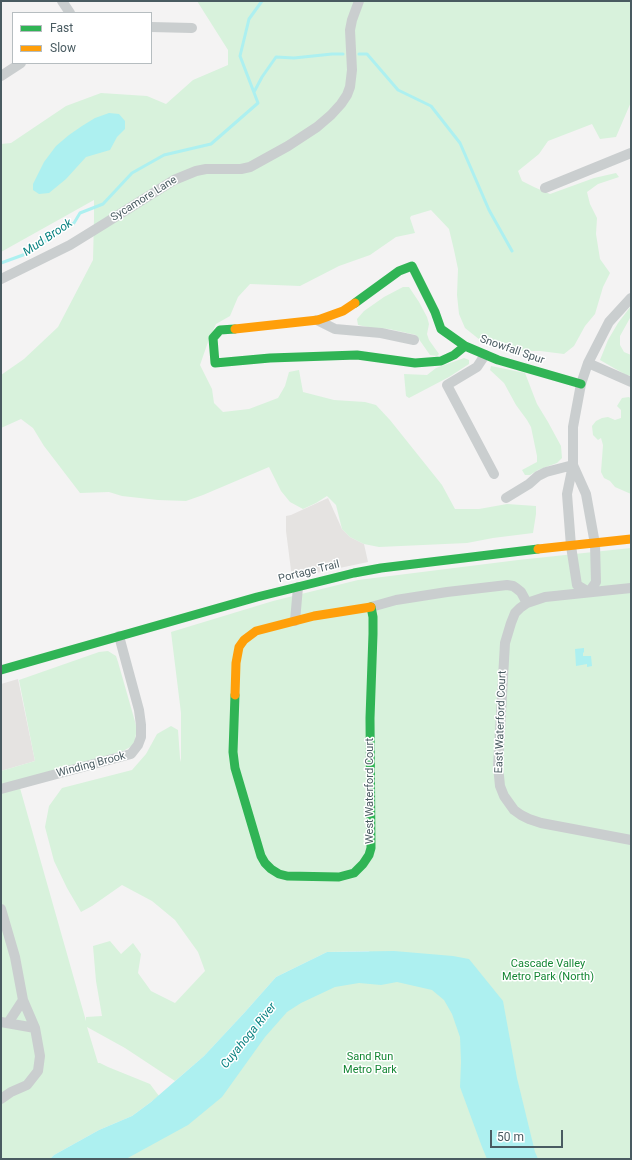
<!DOCTYPE html>
<style>
body{margin:0}
#map{position:relative;width:632px;height:1160px;overflow:hidden;background:#f4f3f3;font-family:Roboto,sans-serif}
canvas{display:block}
.frame{position:absolute;inset:0;border:2px solid #495b61;pointer-events:none}
.legend{position:absolute;left:12px;top:12px;width:140px;height:52px;box-sizing:border-box;background:#fff;border:1px solid #b6bdc0;margin:0;padding:5px 7px;list-style:none;font-size:12px;color:#495b61}
.legend li{display:flex;align-items:center;gap:8px;height:20px}
.legend b{width:20px;border:1px solid #b6bdc0}
.scale{position:absolute;left:490px;top:1130px;width:73px;height:18px;box-sizing:border-box;border:2px solid #495b61;border-top:0;padding-left:5px;font-size:12px;line-height:14px;white-space:nowrap;color:#495b61;-webkit-text-stroke:3px #fff;paint-order:stroke}
</style>
<div id="map">
<canvas width="632" height="1160"></canvas>
<div class="frame"></div>
<ul class="legend">
<li><b style="height:5px;background:#30b455"></b>Fast</li>
<li><b style="height:5px;background:#ff9f0a"></b>Slow</li>
</ul>
<div class="scale">50 m</div>
</div>
<script>
const g = document.querySelector('canvas').getContext('2d');
g.lineJoin = 'round';
function paint(path, color) {
  g.fillStyle = color;
  g.fill(path, 'evenodd');
}
function poly(rows) {
  const path = new Path2D();
  for (const r of rows) {
    path.moveTo(r[0], r[1]);
    for (let i = 2; i < r.length; i += 2) path.lineTo(r[i], r[i + 1]);
  }
  return path;
}
function stroke(path, color, width, dash) {
  g.strokeStyle = color;
  g.lineWidth = width;
  g.lineCap = dash ? 'butt' : 'round';
  g.setLineDash(dash || []);
  g.stroke(path);
}
function label(font, color, halo, rows, align = 'center') {
  g.font = font + ' Roboto,sans-serif';
  g.lineWidth = 3;
  g.setLineDash([]);
  g.textBaseline = 'middle';
  g.strokeStyle = halo;
  g.fillStyle = color;
  for (const [text, x, y, turn = 0] of rows) {
    g.save();
    g.translate(x, y);
    g.rotate((+turn || 0) * Math.PI / 180);
    g.textAlign = isNaN(turn) ? turn : align;
    if (halo) g.strokeText(text, 0, 0);
    g.fillText(text, 0, 0);
    g.restore();
  }
}
paint(poly([
 [328,498,342,529,350,537,364,544,368,562,292,578,286,531,286,516,291,515],
 [18,679,35,761,1,771,1,684]
]), '#e5e3e1');
paint(poly([
 [197,1,631,1,631,102,616,137,600,139,592,124,548,141,539,154,518,171,522,181,534,187,550,194,594,178,616,173,619,177,598,184,587,192,590,204,597,218,596,234,600,259,610,273,603,287,595,314,585,326,574,346,564,354,540,351,515,351,485,344,465,328,459,314,457,295,458,269,454,250,449,229,431,210,411,216,410,218,415,233,396,237,370,255,339,266,300,286,250,284,238,297,230,316,216,324,209,339,200,365,212,389,214,403,223,412,249,409,278,398,285,386,289,372,299,370,303,392,334,400,365,402,376,405,390,420,442,485,455,509,479,509,507,504,536,506,536,514,533,533,493,538,467,543,379,547,364,544,350,537,342,529,336,505,327,496,316,503,303,509,290,502,281,491,269,467,203,495,186,501,158,500,122,496,109,492,80,493,44,446,33,428,21,419,1,428,1,375,24,359,58,327,93,260,94,219,94,200,1,252,1,144,11,143,66,106,101,93,147,96,166,104,193,80,228,65,228,50],
 [403,287,409,287,419,302,427,317,429,324,427,334,429,340,439,354,437,356,430,355,416,335,389,329,372,328,358,325,357,319,364,311,384,297],
 [631,306,630,318,620,336,620,345,624,352,631,355,631,376,626,375,600,360,608,340,618,323],
 [464,358,469,360,469,364,449,377,409,398,406,396,404,374,427,375,436,368],
 [491,366,525,373,537,404,548,422,561,446,562,458,557,463,538,470,530,475,525,475,522,470,537,462,537,456,531,427,527,420,516,405,504,383,490,370],
 [629,397,631,399,631,494,615,487,610,481,604,478,601,472,603,445,601,438,598,440,593,435,592,426,596,421,602,418,608,417,615,420,621,418,621,410,617,406,622,398],
 [631,548,631,1159,88,1159,275,1002,370,951,327,952,276,977,245,1012,204,1056,175,1081,125,1048,87,1027,98,1063,100,1063,108,1067,150,1084,159,1096,132,1116,99,1130,54,1155,50,1159,1,1159,1,771,35,761,19,680,99,652,108,651,116,656,118,662,136,725,136,734,135,741,132,746,123,751,18,781,86,1021,86,1017,102,1016,96,981,93,946,110,941,121,954,133,943,141,954,138,973,151,991,175,1003,205,971,198,952,175,920,152,901,122,885,92,906,81,912,67,888,54,861,45,827,49,806,62,788,132,770,146,754,157,734,171,726,178,730,180,758,181,762,181,713,171,632,273,601,358,580,518,560]
]), '#d8f2dc');
paint(poly([
 [109,113,119,114,125,121,125,129,117,137,110,150,86,157,66,179,49,193,39,194,33,190,33,184,44,162,56,146,69,135,82,126,95,118],
 [584,648,584,652,583,653,583,656,591,656,592,666,587,667,587,664,576,666,575,649],
 [394,951,453,956,469,959,503,1001,517,1078,535,1152,538,1159,487,1159,482,1147,460,1087,461,1062,460,1037,452,1014,444,1000,432,990,397,982,381,985,359,983,335,987,301,1003,287,1012,265,1037,222,1097,188,1125,126,1159,50,1159,54,1155,99,1130,132,1116,151,1102,204,1056,245,1012,276,977,327,952]
]), '#adf0f0');
stroke(poly([
 [359,54,367,54,398,90,431,106,460,143,489,210,512,251],
 [254,92,262,77,276,57,294,58,332,54,343,54],
 [1,263,23,255,74,223,80,213,103,204,132,173,164,155,211,144,258,103,240,56,249,19,262,1]
]), '#adf0f0', 3);
stroke(poly([
 [62,1,70,13],
 [151,27,192,28],
 [1,76,21,63],
 [545,188,631,153],
 [1,279,70,245,104,224,174,180,196,171,206,169,241,169,250,167,288,146,317,127,331,115,341,104,347,95,350,87,352,70,350,30,352,20,359,1],
 [317,320,335,329,381,333,414,340],
 [485,355,477,367,447,385,494,474],
 [588,363,631,382],
 [573,465,586,494,595,544,596,582,589,592,577,585,571,546,567,494,573,465,573,427,581,384,588,363,609,322,631,298],
 [506,498,529,484,538,476,546,472,573,465],
 [631,588,545,597,527,603,520,608,515,613,511,623,505,643,498,766,500,786,504,796,514,810,521,815,529,819,541,823,631,840],
 [371,607,396,600,447,592,507,585,513,586,516,588,521,592,527,603],
 [295,621,298,587],
 [1,789,131,754,138,745,141,737,141,725,139,710,119,636],
 [1,909,15,957,23,1000,35,1028,40,1056,38,1071,27,1085,11,1092,1,1099],
 [1,1022,35,1028],
 [8,1023,23,1000]
]), '#cacecf', 10);
stroke(poly([
 [355,303,399,271,412,266,435,312,441,329,465,346,498,360,581,384],
 [235,329,220,330,213,338,215,363,270,358,357,355,415,363,441,361,454,355,465,346],
 [1,670,257,597,354,573,381,568,538,549],
 [235,695,233,752,235,768,261,856,265,863,271,869,279,874,287,876,339,877,354,873,363,864,369,855,371,848,370,718,373,634,373,617,371,607]
]), '#30b455', 9);
stroke(poly([
 [235,329,318,320,343,311,355,303],
 [538,549,631,539],
 [235,695,236,663,239,647,244,640,256,631,314,616,371,607]
]), '#ff9f0a', 9);
label('11px', '#495b61', '#fff', [
 ["Sycamore Lane",144,199,-32],
 ["Snowfall Spur",512,350,19],
 ["Portage Trail",309,572,-14],
 ["East Waterford Court",501,722,-88],
 ["Winding Brook",91,765,-15],
 ["West Waterford Court",370,791,-90]
]);
label('11px', '#158735', '#fff', [
 ["Cascade Valley",548,964],
 ["Metro Park (North)",548,977],
 ["Sand Run",370,1057],
 ["Metro Park",370,1070]
]);
label('italic 12px', '#0b8382', '#fff', [
 ["Mud Brook",48,238,-34],
 ["Cuyahoga River",249,1036,-51]
]);
</script>
